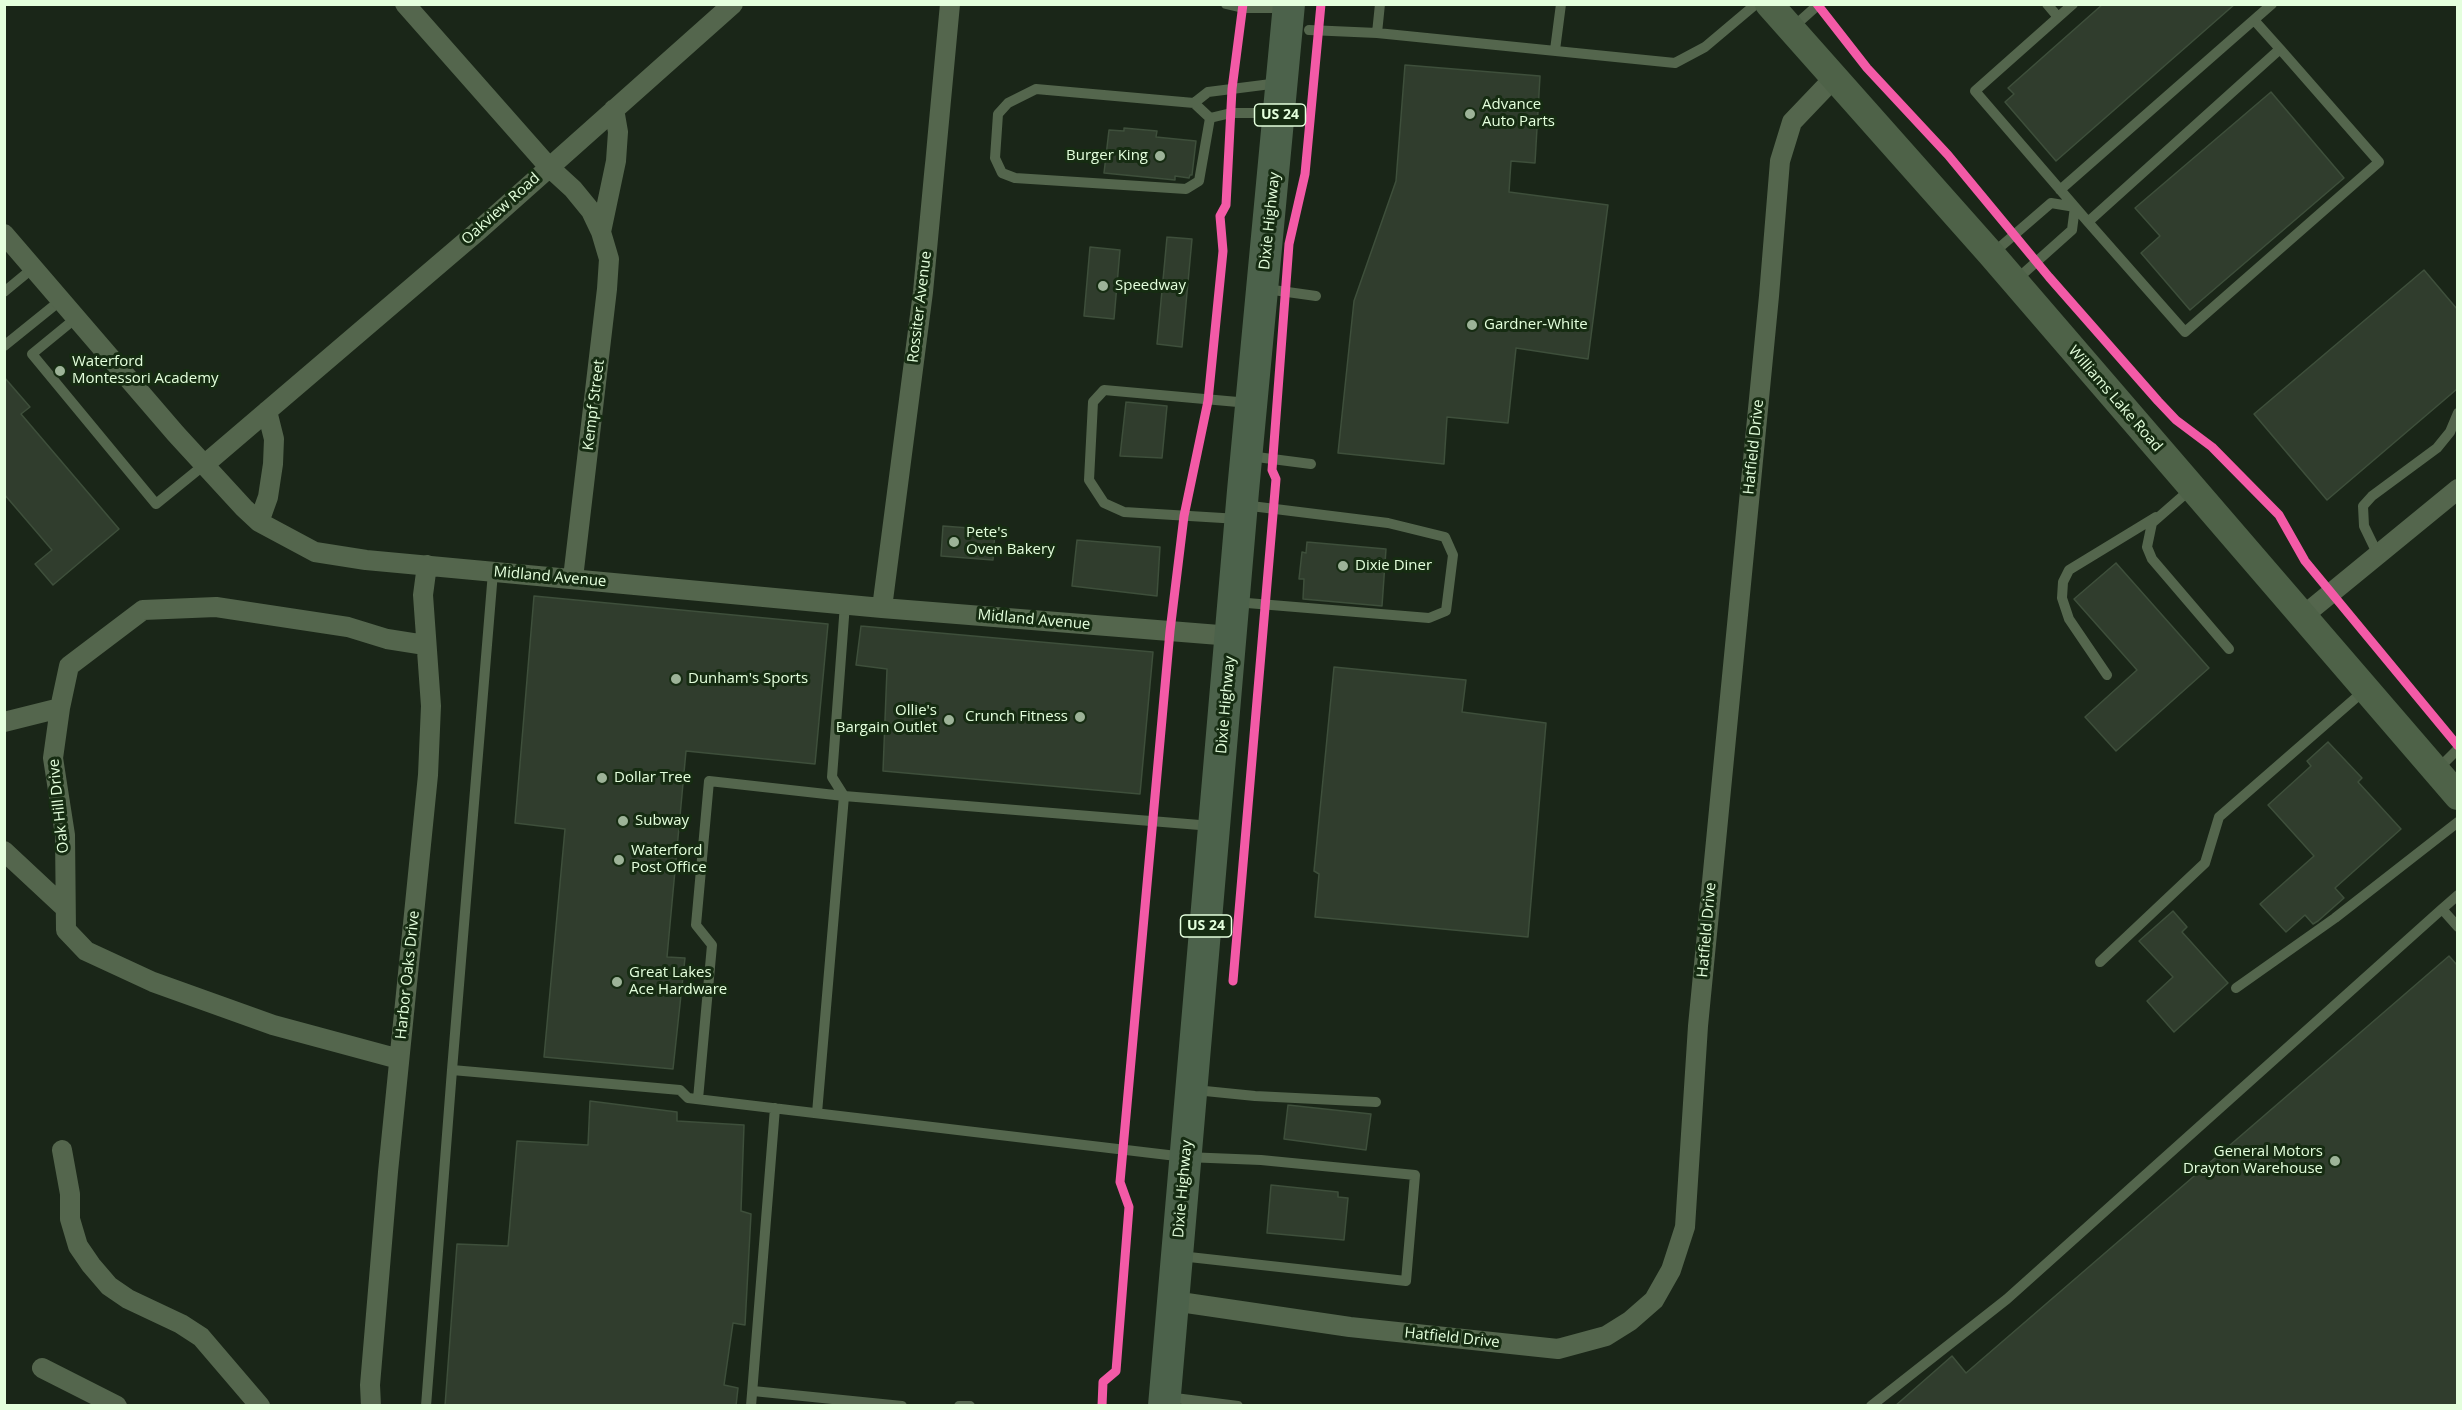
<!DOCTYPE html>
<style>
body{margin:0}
#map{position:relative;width:2462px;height:1410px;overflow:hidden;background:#1a2618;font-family:"Open Sans",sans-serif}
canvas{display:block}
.frame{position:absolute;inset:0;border:6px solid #e4ffdd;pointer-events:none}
</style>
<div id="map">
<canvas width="2462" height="1410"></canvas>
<div class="frame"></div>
</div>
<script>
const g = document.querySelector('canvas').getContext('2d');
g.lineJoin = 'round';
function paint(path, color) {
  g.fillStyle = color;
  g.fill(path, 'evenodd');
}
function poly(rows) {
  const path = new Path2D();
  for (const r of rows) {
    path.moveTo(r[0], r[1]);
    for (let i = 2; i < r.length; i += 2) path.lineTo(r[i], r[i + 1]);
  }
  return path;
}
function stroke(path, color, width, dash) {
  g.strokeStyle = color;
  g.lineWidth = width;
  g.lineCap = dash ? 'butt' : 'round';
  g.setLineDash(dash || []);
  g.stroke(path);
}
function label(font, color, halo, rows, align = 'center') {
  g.font = font + ' "Open Sans",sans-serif';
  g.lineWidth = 6;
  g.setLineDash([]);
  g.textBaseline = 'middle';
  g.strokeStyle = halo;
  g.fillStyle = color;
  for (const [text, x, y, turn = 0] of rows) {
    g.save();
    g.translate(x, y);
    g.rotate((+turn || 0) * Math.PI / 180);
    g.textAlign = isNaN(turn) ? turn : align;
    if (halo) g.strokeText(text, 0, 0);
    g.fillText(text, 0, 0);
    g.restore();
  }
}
const building = poly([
 [2103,4,2235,4,2056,161,2005,102,2014,94,2008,88,2103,4],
 [1405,65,1540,76,1535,163,1511,161,1509,192,1608,205,1588,359,1516,348,1508,423,1447,417,1444,464,1338,453,1354,301,1396,181,1405,65],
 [2271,92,2344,178,2190,310,2141,253,2160,236,2135,208,2271,92],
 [1124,128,1157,131,1156,137,1196,141,1192,175,1190,175,1189,178,1175,176,1175,180,1104,173,1109,130,1124,131,1124,128],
 [1167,237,1192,239,1182,347,1157,344,1167,237],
 [1090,247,1120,250,1114,319,1084,316,1090,247],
 [2424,270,2457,309,2457,389,2327,500,2254,414,2424,270],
 [4,377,30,407,21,414,119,529,53,585,35,564,52,550,4,494,4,377],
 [1126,402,1167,406,1162,458,1120,456,1126,402],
 [943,526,995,530,993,560,941,556,943,526],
 [1077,540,1160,547,1157,596,1072,586,1077,540],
 [1307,542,1386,549,1382,606,1303,599,1304,579,1299,579,1302,552,1306,553,1307,542],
 [2116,563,2209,668,2116,751,2085,717,2137,670,2074,599,2116,563],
 [534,596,828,624,815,764,686,751,667,957,685,958,673,1069,544,1057,565,829,515,823,534,596],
 [861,626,1153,652,1140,794,883,771,887,669,856,665,861,626],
 [1334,667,1466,680,1462,712,1546,723,1528,937,1315,917,1319,874,1314,871,1334,667],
 [2328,742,2362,778,2358,782,2401,829,2335,888,2344,898,2318,921,2313,924,2305,915,2286,932,2260,904,2314,856,2268,805,2311,766,2307,761,2328,742],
 [2173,911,2187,927,2182,932,2228,983,2174,1032,2147,1001,2173,977,2139,941,2173,911],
 [2449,956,2457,965,2457,1406,1895,1406,1952,1356,1966,1373,2449,956],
 [590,1101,677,1112,677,1121,744,1125,741,1211,751,1214,745,1325,733,1323,724,1385,738,1388,736,1406,445,1406,457,1244,508,1246,517,1141,588,1145,590,1101],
 [1288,1105,1371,1114,1366,1150,1284,1139,1288,1105],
 [1271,1185,1338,1192,1338,1197,1348,1198,1344,1240,1267,1233,1271,1185]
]);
paint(building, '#303d2d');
stroke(building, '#3e4f3b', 1.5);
stroke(poly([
 [1320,19,1321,4],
 [1234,75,1241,20],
 [1296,215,1305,174,1317,44],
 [1210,387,1223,251,1220,216,1226,205,1230,127],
 [1273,473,1276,479,1274,495],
 [1187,502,1206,412],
 [1266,590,1271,523],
 [1172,615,1182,530],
 [1154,809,1169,649],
 [1233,981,1263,619],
 [1124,1138,1152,834],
 [1102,1406,1103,1382,1116,1371,1129,1207,1120,1182,1122,1163]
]), '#5f644a', 4, [3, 4.5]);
stroke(poly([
 [1226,4,1243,8,1285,8],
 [2047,4,2058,17],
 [2073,4,1975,91,2088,222,2185,332,2379,162,2280,49,2088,222],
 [2254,20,2280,49],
 [1791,29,1819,4],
 [1309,30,1377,33,1675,63,1705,47,1756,4],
 [1377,33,1380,4],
 [1555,50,1561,4],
 [1036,89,1194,103,1210,118,1199,181,1186,189,1015,178,1002,173,995,158,998,114,1008,103,1036,89],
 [1194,103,1208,92,1279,83],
 [1210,118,1231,113,1275,113],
 [2060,190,2272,4],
 [1992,254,2051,203,2075,207],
 [2016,280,2072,230,2075,207],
 [1266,289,1316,296],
 [4,292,33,268],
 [76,318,32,354,156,504,204,465],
 [4,346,61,300],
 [1249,456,1311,464],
 [2192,488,2152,523,2147,547,2152,559,2229,649],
 [1239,519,1124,512,1104,503,1089,480,1093,402,1104,390,1249,403],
 [2378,555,2364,526,2363,506,2372,496,2437,448,2450,432,2458,413],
 [493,572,452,1070,680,1090,688,1098,1185,1157,1261,1160,1415,1175,1406,1281,1180,1256],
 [1235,602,1429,618,1446,611,1453,555,1445,537,1388,523,1243,505],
 [2107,675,2069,619,2062,598,2063,582,2069,570,2156,517],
 [2436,771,2458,749],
 [2442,909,2458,895],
 [2100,962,2205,863,2219,817,2366,689],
 [2236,988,2335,918,2458,822],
 [1195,1090,1255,1096,1376,1102],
 [698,1099,712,945,696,925,709,781,844,796,1212,826],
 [817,1113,844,796,832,777,845,604],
 [753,1391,902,1406],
 [1167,1397,1238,1406],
 [426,1406,452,1070],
 [751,1406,775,1108],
 [959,1406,970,1406],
 [1871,1406,2007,1299,2442,909,2458,927]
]), '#54664d', 10);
stroke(poly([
 [405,4,549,167,573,189,591,211,601,232,609,259,607,289,573,578],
 [601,232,616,161,618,132,614,109],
 [4,234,176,434,244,508,259,522,315,552,366,560,882,608,1232,636],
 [204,465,478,231,733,4],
 [259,522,268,497,273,464,274,439,267,411],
 [882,608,923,292,950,4],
 [2303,616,2458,489],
 [4,722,60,708],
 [4,851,64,907],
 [399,1059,273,1025,153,982,86,951,66,930,65,835,53,758,60,708,69,666,143,610,216,607,348,627,387,639,425,645],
 [62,1150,70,1194,70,1219,78,1246,91,1265,109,1286,128,1299,181,1324,201,1337,260,1406],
 [1173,1301,1350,1327,1558,1349,1606,1336,1630,1321,1654,1300,1671,1270,1685,1227,1698,1026,1769,296,1780,161,1792,122,1834,78],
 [42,1368,117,1406],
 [371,1406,370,1385,388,1172,428,775,431,706,423,595,427,565]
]), '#54664d', 20);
stroke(poly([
 [1769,4,1991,254,2458,796]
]), '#4e6248', 28);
stroke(poly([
 [1164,1406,1243,491,1289,4]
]), '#4c624b', 32);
stroke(poly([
 [1817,4,1867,68,1948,155,2049,277,2158,401,2176,420,2212,447,2279,515,2305,561,2458,746],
 [1233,981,1276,479,1272,470,1289,244,1305,174,1321,4],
 [1102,1406,1103,1382,1116,1371,1129,1207,1120,1182,1170,631,1184,516,1208,401,1223,251,1220,216,1226,205,1232,89,1243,4]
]), '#f35aa7', 9);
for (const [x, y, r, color] of [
 [1470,114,6,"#9db398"],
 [1160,156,6,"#9db398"],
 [1103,286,6,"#9db398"],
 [1472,325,6,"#9db398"],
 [60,371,6,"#9db398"],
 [954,542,6,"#9db398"],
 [1343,566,6,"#9db398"],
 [676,679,6,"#9db398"],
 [1080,717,6,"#9db398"],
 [949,720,6,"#9db398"],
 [602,778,6,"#9db398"],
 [623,821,6,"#9db398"],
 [619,860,6,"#9db398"],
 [617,982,6,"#9db398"],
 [2335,1161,6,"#9db398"]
]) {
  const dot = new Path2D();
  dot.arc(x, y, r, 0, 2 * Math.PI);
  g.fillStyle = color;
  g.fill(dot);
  stroke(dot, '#162c12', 2);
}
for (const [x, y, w] of [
 [1280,115,51],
 [1206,926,51]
]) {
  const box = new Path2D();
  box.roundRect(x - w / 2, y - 11, w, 22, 4.5);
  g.fillStyle = '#162c12';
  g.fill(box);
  stroke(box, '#e4ffdd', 1.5);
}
label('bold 14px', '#e4ffdd', null, [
 ["US 24",1280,115],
 ["US 24",1206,926]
]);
label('15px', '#e4ffdd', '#162c12', [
 ["Advance",1482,105],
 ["Auto Parts",1482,122],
 ["Burger King",1148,156,"right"],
 ["Speedway",1115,286],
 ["Gardner-White",1484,325],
 ["Waterford",72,362],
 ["Montessori Academy",72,379],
 ["Pete's",966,533],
 ["Oven Bakery",966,550],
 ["Dixie Diner",1355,566],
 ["Dunham's Sports",688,679],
 ["Ollie's",937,711,"right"],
 ["Bargain Outlet",937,728,"right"],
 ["Crunch Fitness",1068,717,"right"],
 ["Dollar Tree",614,778],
 ["Subway",635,821],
 ["Waterford",631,851],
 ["Post Office",631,868],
 ["Great Lakes",629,973],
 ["Ace Hardware",629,990],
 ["General Motors",2323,1152,"right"],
 ["Drayton Warehouse",2323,1169,"right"]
], 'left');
label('15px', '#e4ffdd', '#162c12', [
 ["Oakview Road",501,209,-42],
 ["Dixie Highway",1270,221,-84],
 ["Rossiter Avenue",920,307,-83],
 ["Williams Lake Road",2115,399,49],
 ["Kempf Street",594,405,-83],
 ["Hatfield Drive",1754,447,-84],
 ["Midland Avenue",550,577,5],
 ["Midland Avenue",1034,620,5],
 ["Dixie Highway",1226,705,-85],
 ["Oak Hill Drive",59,806,-96],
 ["Hatfield Drive",1707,930,-85],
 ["Harbor Oaks Drive",408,975,-84],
 ["Dixie Highway",1183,1189,-85],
 ["Hatfield Drive",1452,1338,6]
]);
</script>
